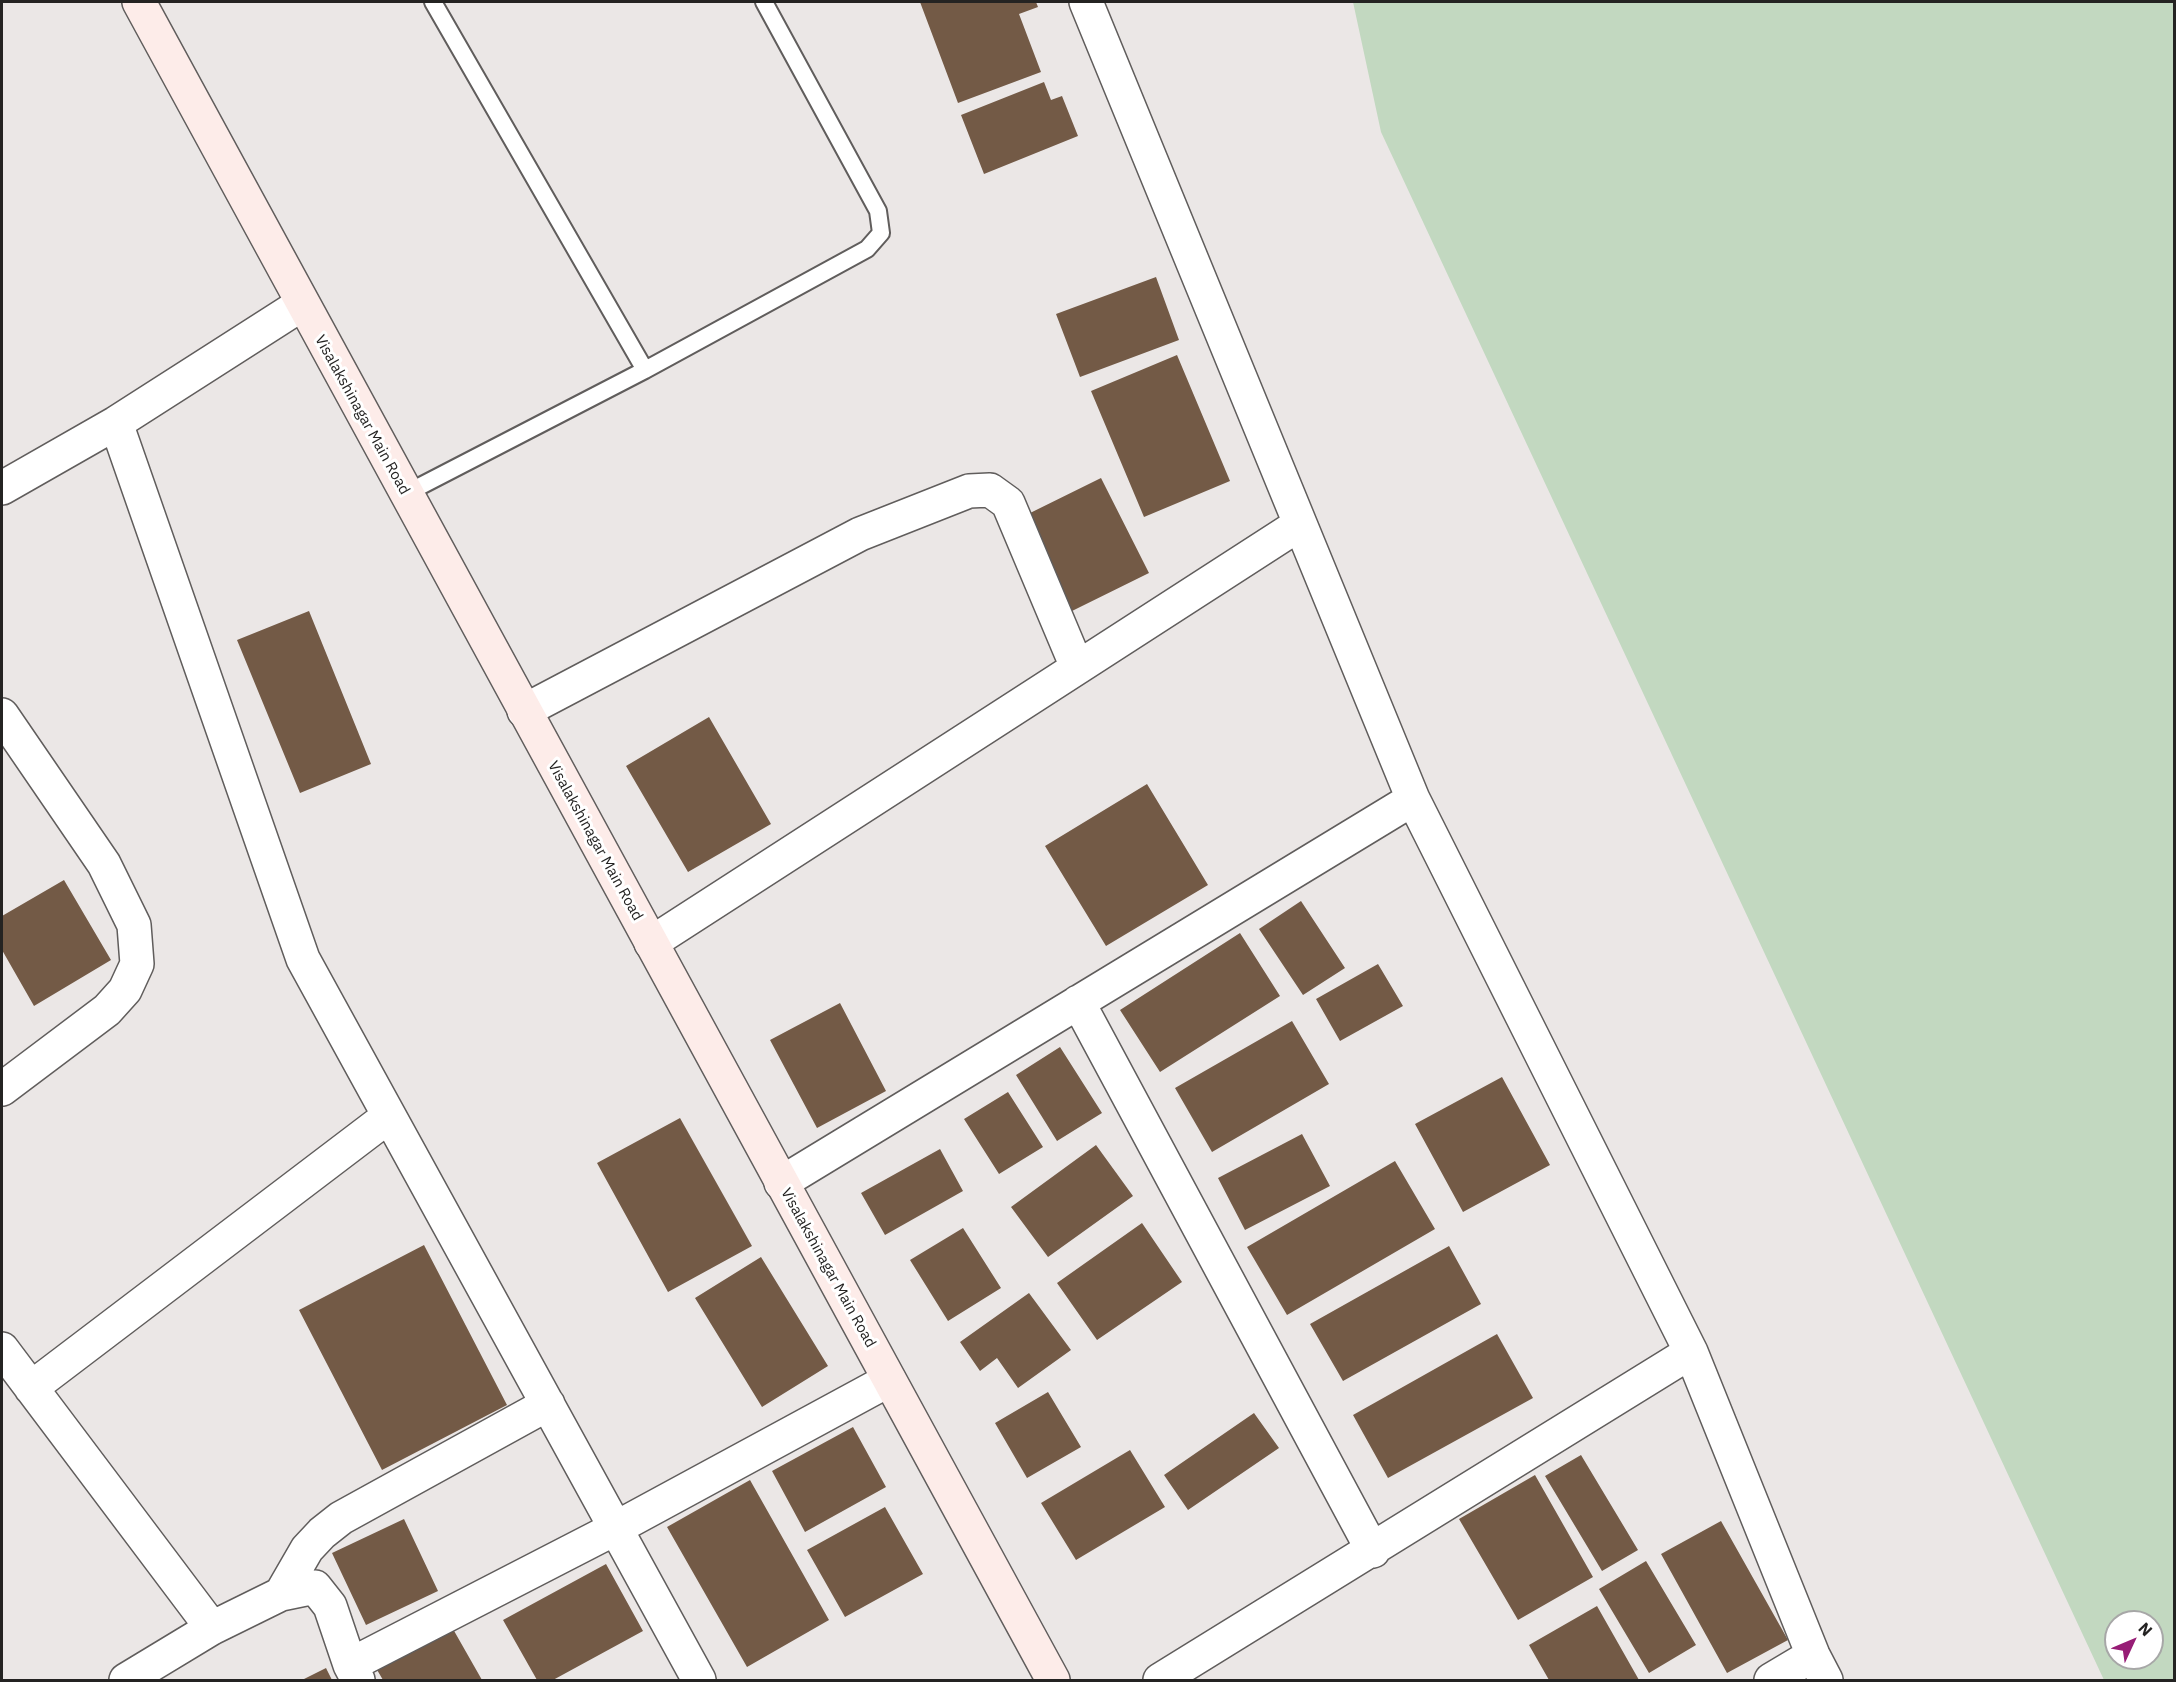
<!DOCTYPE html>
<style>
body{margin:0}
#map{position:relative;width:2176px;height:1682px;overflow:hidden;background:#ebe7e6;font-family:"IBM Plex Sans",sans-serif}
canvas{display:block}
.frame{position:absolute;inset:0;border:3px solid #242322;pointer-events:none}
.north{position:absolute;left:2104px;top:1610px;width:60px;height:60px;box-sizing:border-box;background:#fff;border:2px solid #a7a7a7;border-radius:50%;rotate:46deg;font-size:16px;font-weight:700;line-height:24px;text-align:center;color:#242322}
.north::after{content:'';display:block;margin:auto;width:21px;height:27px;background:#971d76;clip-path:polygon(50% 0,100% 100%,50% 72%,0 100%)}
</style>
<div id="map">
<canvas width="2176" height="1682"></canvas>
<div class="frame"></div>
<div class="north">N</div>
</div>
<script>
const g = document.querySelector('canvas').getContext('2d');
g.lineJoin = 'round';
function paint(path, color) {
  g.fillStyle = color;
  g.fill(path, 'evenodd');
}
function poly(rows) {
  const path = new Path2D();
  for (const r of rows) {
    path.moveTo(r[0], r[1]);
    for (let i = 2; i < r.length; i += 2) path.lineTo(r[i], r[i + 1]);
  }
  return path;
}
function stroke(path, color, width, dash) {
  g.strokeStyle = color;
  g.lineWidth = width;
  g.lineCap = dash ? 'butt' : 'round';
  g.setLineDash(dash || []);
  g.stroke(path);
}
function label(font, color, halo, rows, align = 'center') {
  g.font = font + ' "IBM Plex Sans",sans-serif';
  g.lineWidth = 6;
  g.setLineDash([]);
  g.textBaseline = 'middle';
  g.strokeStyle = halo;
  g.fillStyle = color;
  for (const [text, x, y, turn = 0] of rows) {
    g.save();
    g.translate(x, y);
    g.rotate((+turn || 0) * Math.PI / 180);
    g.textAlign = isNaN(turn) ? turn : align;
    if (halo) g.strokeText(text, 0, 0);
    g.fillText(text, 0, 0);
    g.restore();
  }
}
paint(poly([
 [1353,2,2174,2,2174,1680,2104,1680,1381,132],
 [2116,1622,2152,1622,2152,1658,2116,1658]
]), '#c2d8c0');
paint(poly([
 [920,2,1036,2,1038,7,1019,14,1041,72,958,103],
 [1044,82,1051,100,1062,96,1078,136,984,174,961,115],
 [1156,277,1179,340,1080,377,1056,314],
 [1177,355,1230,481,1144,517,1091,391],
 [1101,478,1149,573,1072,611,1024,516],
 [309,611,371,764,300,793,237,640],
 [709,717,771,824,688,872,626,766],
 [1147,784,1208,885,1106,946,1045,846],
 [64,880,111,960,34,1006,2,950,2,916],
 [1301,901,1345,968,1303,995,1259,929],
 [1240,933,1280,996,1160,1072,1120,1010],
 [1378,964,1403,1006,1340,1041,1316,999],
 [840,1003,886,1091,817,1128,770,1040],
 [1292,1021,1329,1084,1212,1152,1175,1088],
 [1060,1047,1102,1113,1057,1141,1016,1075],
 [1502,1077,1550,1165,1463,1212,1415,1124],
 [1008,1092,1043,1147,999,1174,964,1119],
 [680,1118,752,1246,668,1292,597,1163],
 [1302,1134,1330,1186,1245,1230,1218,1178],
 [1096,1145,1133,1196,1048,1257,1011,1207],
 [940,1149,963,1191,885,1235,861,1193],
 [1395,1161,1435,1229,1287,1315,1247,1247],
 [1142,1223,1182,1282,1097,1340,1057,1283],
 [963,1228,1001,1288,948,1321,910,1260],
 [424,1245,507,1405,382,1470,299,1310],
 [1449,1246,1481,1304,1343,1381,1310,1324],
 [761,1257,828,1366,762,1407,695,1298],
 [1029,1293,1071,1350,1018,1388,997,1358,980,1371,960,1342],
 [1497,1334,1533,1398,1388,1478,1353,1415],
 [1048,1392,1081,1447,1027,1478,995,1423],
 [1254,1413,1279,1448,1188,1510,1164,1475],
 [853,1427,886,1487,805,1532,772,1471],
 [1130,1450,1165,1507,1076,1560,1041,1503],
 [1581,1455,1638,1550,1602,1571,1545,1476],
 [1535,1475,1593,1577,1518,1620,1459,1519],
 [750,1480,829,1620,747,1667,667,1527],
 [885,1507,923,1574,845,1617,807,1550],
 [404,1519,438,1591,366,1625,332,1553],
 [1721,1521,1788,1640,1727,1673,1661,1554],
 [1646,1561,1696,1645,1649,1673,1599,1589],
 [606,1564,643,1631,553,1680,537,1680,503,1620],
 [1597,1606,1639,1680,1549,1680,1529,1645],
 [449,1622,482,1680,383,1680,373,1663],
 [326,1668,332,1680,302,1680]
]), '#735a46');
const lane = poly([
 [433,2,645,370],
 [405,494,645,370,867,249,881,233,878,211,764,2]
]);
const street = poly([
 [1086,2,1413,799,1691,1352,1813,1655,1826,1680],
 [116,423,303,959,699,1680],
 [2,488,116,423,302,304],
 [524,711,860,534,969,491,990,490,1008,503,1077,667],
 [2,715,104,864,134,925,137,964,125,990,107,1010,2,1089],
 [651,943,1300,524],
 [1078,1002,1373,1551],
 [781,1183,1413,799],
 [2,1349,212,1628],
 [31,1388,389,1116],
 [281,1594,307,1549,322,1533,341,1518,548,1404],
 [350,1665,616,1528,889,1380],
 [126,1680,212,1628,281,1594,315,1587,330,1606,350,1665,358,1680],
 [1160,1680,1691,1352],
 [1771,1680,1813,1655]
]);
const secondary = poly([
 [139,2,1053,1680]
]);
stroke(lane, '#605d5c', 20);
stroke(street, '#605d5c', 36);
stroke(secondary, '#605d5c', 36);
stroke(lane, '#fff', 16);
stroke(street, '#fff', 33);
stroke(secondary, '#fdece9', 33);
label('15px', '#242322', '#fff', [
 ["Visalakshinagar Main Road",362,415,61],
 ["Visalakshinagar Main Road",595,841,61],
 ["Visalakshinagar Main Road",828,1268,61]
]);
</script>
